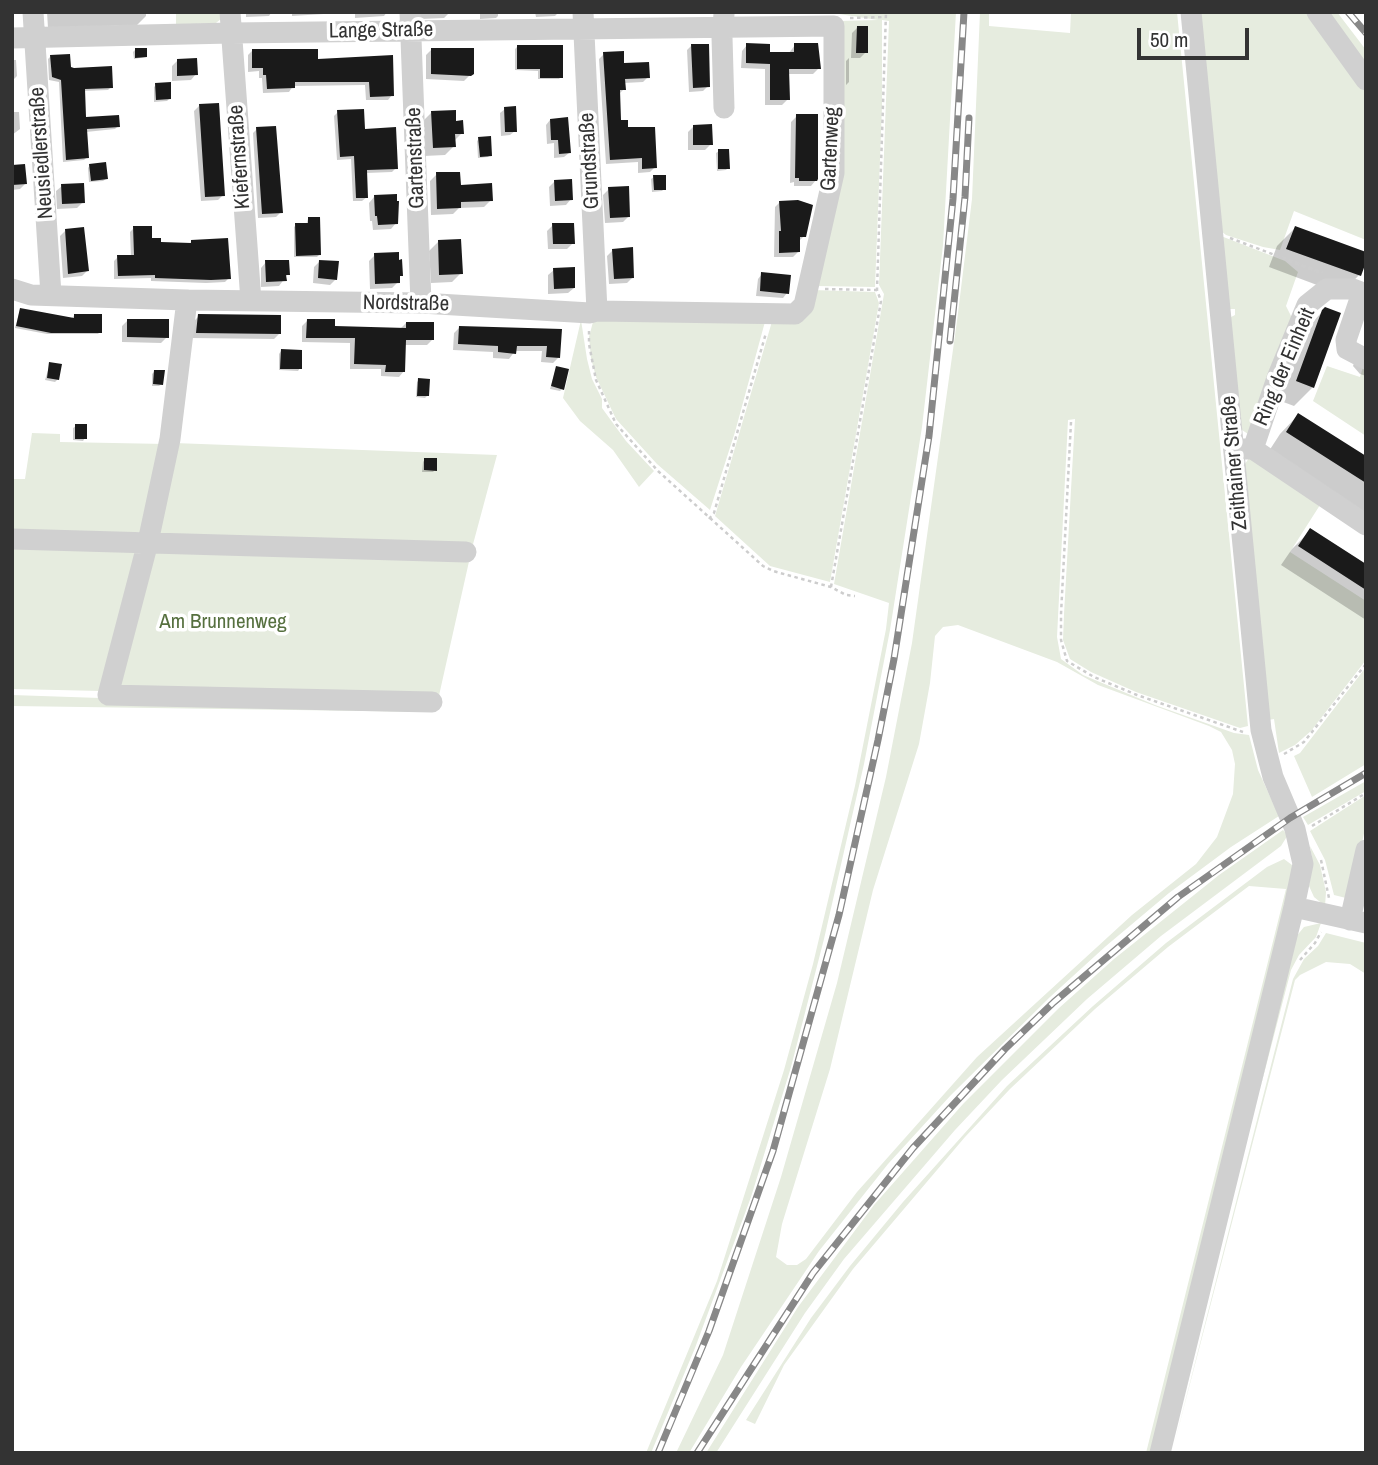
<!DOCTYPE html>
<meta charset="utf-8">
<style>
body{margin:0}
#map{position:relative;width:1378px;height:1465px;overflow:hidden;background:#fff;font-family:"Archivo Narrow",sans-serif}
canvas{display:block}
.frame{position:absolute;inset:0;border:14px solid #333;pointer-events:none}
.scale{position:absolute;left:1137px;top:28px;width:112px;height:32px;box-sizing:border-box;border:4px solid #333;border-top:0;padding-left:9px;font-size:21px;line-height:24px;white-space:nowrap;color:#333;-webkit-text-stroke:5px #fff;paint-order:stroke}
</style>
<div id="map">
<canvas width="1378" height="1465"></canvas>
<div class="frame"></div>
<div class="scale">50 m</div>
</div>
<script>
const g = document.querySelector('canvas').getContext('2d');
g.lineJoin = 'round';
function paint(path, color) {
  g.fillStyle = color;
  g.fill(path, 'evenodd');
}
function poly(rows) {
  const path = new Path2D();
  for (const r of rows) {
    path.moveTo(r[0], r[1]);
    for (let i = 2; i < r.length; i += 2) path.lineTo(r[i], r[i + 1]);
  }
  return path;
}
function stroke(path, color, width, dash) {
  g.strokeStyle = color;
  g.lineWidth = width;
  g.lineCap = dash ? 'butt' : 'round';
  g.setLineDash(dash || []);
  g.stroke(path);
}
function label(font, color, halo, rows, align = 'center') {
  g.font = font + ' "Archivo Narrow",sans-serif';
  g.lineWidth = 7;
  g.setLineDash([]);
  g.textBaseline = 'middle';
  g.strokeStyle = halo;
  g.fillStyle = color;
  for (const [text, x, y, turn = 0] of rows) {
    g.save();
    g.translate(x, y);
    g.rotate((+turn || 0) * Math.PI / 180);
    g.textAlign = isNaN(turn) ? turn : align;
    if (halo) g.strokeText(text, 0, 0);
    g.fillText(text, 0, 0);
    g.restore();
  }
}
paint(poly([
 [176,12,223,12,223,17,216,23,176,25],
 [826,12,956,12,943,245,922,427,890,630,864,764,824,939,791,1067,751,1197,695,1348,651,1453,646,1453,717,1281,784,1070,813,964,855,786,886,629,889,603,834,584,884,294,879,285,889,21,882,20,882,107,875,287,815,286,838,21,878,20],
 [980,12,989,12,989,26,1070,33,1071,12,1177,12,1248,726,1240,728,1136,692,1091,672,1070,659,1063,640,1064,614,1075,419,1068,420,1057,637,1061,659,1083,675,1155,705,1234,733,1249,735,1258,770,1279,816,1231,847,1169,893,1106,946,1050,997,951,1095,888,1164,819,1251,741,1367,689,1453,676,1453,723,1355,781,1177,837,983,886,777,912,643,957,321,972,199],
 [958,625,1057,662,1098,685,1209,726,1221,732,1232,750,1235,764,1233,794,1217,837,1196,864,1132,915,977,1057,857,1192,806,1259,797,1265,787,1265,776,1257,782,1224,830,1069,873,890,919,744,930,683,935,636,943,627],
 [1201,12,1310,12,1366,86,1366,240,1294,211,1280,250,1263,247,1226,235,1221,231],
 [1320,12,1337,12,1366,50,1366,70],
 [1221,236,1285,261,1298,272,1286,306,1294,322,1248,434,1242,430,1229,318,1235,315,1235,309,1228,309],
 [812,290,875,292,879,303,830,582,770,566,715,516,773,318],
 [594,318,766,318,735,432,710,510,657,464,616,419,596,377,591,358,589,337],
 [581,320,587,359,592,379,602,399,602,408,626,441,654,471,639,487,613,450,580,421,563,398],
 [1327,366,1360,377,1363,367,1366,367,1366,436,1313,401],
 [32,433,60,434,60,442,166,444,145,532,12,534,12,479,25,479],
 [174,443,497,455,472,548,160,539,155,531],
 [1249,458,1320,505,1290,552,1366,601,1366,660,1311,731,1295,745,1279,753,1274,719,1268,720,1243,467],
 [12,544,139,548,102,691,12,689],
 [150,548,470,557,438,700,113,692],
 [1366,667,1366,764,1312,797,1294,756,1300,753],
 [12,695,100,698,437,704,435,712,12,706],
 [1366,781,1366,791,1308,825,1303,817],
 [1366,795,1366,824,1350,899,1334,895,1325,860,1310,831],
 [1283,830,1287,834,1286,838,1281,846,1161,936,1087,999,1002,1080,955,1130,844,1259,805,1313,716,1453,706,1453,798,1307,874,1205,963,1104,1059,1008,1114,959,1219,875],
 [1310,846,1320,865,1326,892,1325,906,1314,897,1309,886,1312,858],
 [1284,859,1292,865,1294,875,1153,1453,1146,1453,1286,889,1249,886,1168,947,1095,1009,1010,1089,965,1137,853,1269,784,1365,755,1424,746,1420,811,1318,850,1266,903,1202,1007,1086,1093,1006,1166,943,1267,867],
 [1321,923,1316,937,1299,955,1291,970,1259,1093,1295,938,1304,927],
 [1326,933,1366,943,1366,974,1350,964,1326,962,1300,975,1295,980,1172,1453,1293,979,1304,959,1318,946]
]), '#e6ecdf');
paint(poly([
 [47,12,146,12,146,16,137,25,48,28],
 [246,12,271,12,271,13,269,16,246,17],
 [292,12,387,12,384,16,355,18,355,12,292,16],
 [420,12,450,12,444,18,420,19],
 [480,12,498,12,498,16,496,18,480,19],
 [535,12,559,12,555,16,536,17],
 [857,28,866,52,860,58,851,58,852,33],
 [692,45,708,86,703,91,689,92,687,50],
 [747,45,768,53,789,53,795,45,819,68,813,74,788,74,788,99,782,105,765,105,765,69,741,68,742,51],
 [517,47,561,77,559,79,538,79,538,71,515,70,515,49],
 [432,49,472,73,464,81,426,79,426,55],
 [135,50,146,57,134,59,133,52],
 [252,51,316,61,391,57,392,95,388,100,366,100,365,85,293,86,289,92,263,93,262,78,259,78,259,71,248,72,248,55],
 [604,54,648,77,643,82,624,83,624,89,618,95,619,122,655,167,650,172,638,173,638,162,606,164,599,59],
 [51,56,69,68,111,87,108,90,83,91,84,119,118,126,115,129,86,132,87,157,84,160,63,162,59,82,49,80,48,59],
 [849,58,849,82,846,85,846,61],
 [12,60,16,60,17,76,12,81],
 [178,60,196,74,191,80,172,81,172,66],
 [156,85,170,98,167,101,154,102,154,87],
 [12,106,13,112,19,112,20,129,12,135],
 [199,106,223,195,218,200,201,201,194,111],
 [505,109,515,131,510,135,501,136,500,113],
 [338,112,364,130,396,168,392,172,366,173,367,197,362,201,353,201,351,159,337,160,334,116],
 [431,113,455,122,462,133,454,141,454,146,445,155,424,156,422,122],
 [797,116,816,180,811,186,794,186,794,182,790,183,791,122],
 [550,120,569,153,564,157,554,158,554,143,547,144,546,125],
 [694,126,711,144,705,150,688,150,688,132],
 [257,129,281,212,276,217,258,218,253,133],
 [479,139,490,155,488,157,478,158,477,141],
 [719,151,728,168,726,170,717,171,716,153],
 [90,165,106,179,103,181,89,182,88,168],
 [12,167,25,184,20,189,12,190],
 [437,174,459,186,491,200,484,207,459,208,453,214,431,215,430,181],
 [654,177,664,189,662,191,652,192,651,179],
 [555,181,571,199,566,205,550,206,549,187],
 [62,186,83,202,77,208,57,209,56,191],
 [609,189,629,216,623,222,605,223,603,195],
 [374,197,396,223,391,229,373,230,372,221,370,221,369,203],
 [780,202,804,236,798,242,798,252,793,257,774,257,775,207],
 [308,219,319,255,317,257,294,257,294,227,296,225,306,225],
 [553,225,573,243,567,249,548,249,547,231],
 [134,228,159,244,189,245,191,242,229,278,225,282,206,283,151,281,151,278,114,279,114,261,118,257,131,257,130,232],
 [1295,228,1359,275,1341,294,1269,267,1277,246],
 [65,231,87,271,82,276,63,278,60,236],
 [438,242,461,273,452,282,431,283,429,251],
 [613,250,633,277,627,283,609,284,607,256],
 [375,255,398,278,398,282,392,288,370,289,369,261],
 [320,261,336,279,330,285,313,283,314,267],
 [266,262,288,274,279,286,261,287,261,268],
 [554,270,574,288,568,293,548,294,548,275],
 [762,274,787,293,783,298,756,296,758,279],
 [20,310,72,318,74,316,100,332,98,334,47,334,15,328],
 [1323,311,1313,387,1294,406,1278,400,1304,331],
 [199,316,279,334,274,339,191,338,193,322],
 [128,320,167,337,161,343,122,342,122,326],
 [307,321,333,328,401,328,406,323,432,340,427,345,404,345,404,371,399,377,381,376,381,369,350,369,350,343,302,342,302,326],
 [460,327,560,330,559,357,553,363,541,362,542,351,515,351,509,359,493,358,493,352,453,350,454,333],
 [1366,344,1366,376,1360,374,1353,366,1358,351],
 [281,351,300,368,298,371,279,370,279,354],
 [50,364,58,379,55,382,45,380],
 [556,368,562,389,560,391,550,389],
 [154,372,162,384,159,386,152,386,152,374],
 [419,380,427,396,425,398,416,397,417,382],
 [1298,415,1366,458,1366,513,1269,451,1280,434],
 [76,426,85,438,83,441,73,440,73,428],
 [425,459,435,470,433,472,422,472,423,462],
 [1311,530,1366,566,1366,620,1281,565,1292,549]
]), '#0003');
paint(poly([
 [857,26,868,26,868,53,856,53],
 [746,43,770,44,770,52,794,52,794,43,818,43,821,69,789,69,790,100,770,100,770,64,746,63],
 [691,44,709,44,710,87,693,88],
 [517,45,563,45,563,78,540,78,540,69,517,69],
 [135,48,147,48,147,57,135,58],
 [431,48,474,48,474,74,471,76,431,74],
 [252,49,318,49,318,59,393,55,394,96,370,97,369,82,295,82,295,88,267,89,266,75,263,75,263,68,252,68],
 [624,51,624,63,649,62,650,78,625,79,626,90,620,90,621,120,628,120,628,127,655,127,657,168,642,169,642,158,610,160,603,52],
 [70,54,71,67,74,68,112,66,113,88,85,89,86,117,119,115,120,127,87,129,89,158,66,160,61,80,52,77,50,55],
 [197,58,198,75,177,76,177,59],
 [171,82,171,99,156,100,155,83],
 [219,103,225,196,205,197,199,104],
 [516,106,517,132,505,132,504,107],
 [364,109,365,129,396,127,398,169,367,170,368,198,356,198,354,156,340,157,337,110],
 [456,110,456,121,463,120,464,134,455,134,456,147,433,148,431,111],
 [796,114,818,114,818,181,799,181,799,178,795,178],
 [568,117,571,153,559,154,558,140,551,140,550,119],
 [712,124,713,145,693,145,693,125],
 [276,126,283,213,262,214,256,127],
 [491,136,492,156,480,157,478,137],
 [718,149,729,149,730,169,718,169],
 [106,162,108,179,91,181,89,164],
 [25,164,27,184,12,185,12,165],
 [436,172,460,172,461,185,492,183,493,201,461,202,461,208,437,209],
 [653,175,666,175,666,190,654,190],
 [572,179,573,200,555,201,554,180],
 [84,183,85,203,62,204,61,184],
 [629,186,630,217,610,218,608,187],
 [397,194,397,201,399,201,398,224,378,225,377,216,375,216,374,195],
 [798,200,813,205,806,237,800,237,800,252,779,253,779,231,781,231,779,201],
 [308,217,320,217,321,255,296,256,295,223,308,223],
 [552,223,574,223,575,244,553,244],
 [133,226,152,226,152,238,161,238,161,242,191,243,191,240,228,238,231,279,211,280,155,278,155,275,118,276,117,255,134,255],
 [1295,226,1366,252,1366,262,1361,276,1286,249],
 [84,227,89,271,68,274,65,229],
 [461,239,463,274,439,275,438,240],
 [633,247,634,278,614,279,612,249],
 [399,252,399,260,402,259,403,276,400,276,400,283,375,284,374,253],
 [265,260,289,260,290,275,286,275,287,281,266,282],
 [319,260,339,261,337,280,318,278],
 [575,267,575,288,554,289,553,268],
 [761,272,791,275,789,294,760,291],
 [1325,307,1341,313,1314,388,1296,381,1322,310],
 [20,308,74,318,74,314,102,314,102,333,51,333,16,326],
 [198,314,281,315,281,334,196,333],
 [127,319,169,319,169,338,127,337],
 [307,319,335,319,335,326,406,328,406,322,434,322,434,340,406,340,405,372,385,372,386,365,354,364,355,338,306,338],
 [459,326,562,329,560,358,546,357,547,346,517,346,516,354,498,352,498,346,458,344],
 [281,349,302,350,302,369,280,369],
 [49,362,62,364,59,380,47,378],
 [556,366,569,369,564,390,551,386],
 [154,370,165,370,163,385,153,384],
 [418,378,430,379,429,396,417,396],
 [1298,413,1366,456,1366,483,1286,432],
 [75,424,87,424,87,439,75,439],
 [424,458,437,458,437,471,424,470],
 [1310,528,1366,564,1366,590,1298,546]
]), '#1a1a1a');
stroke(poly([
 [850,18,886,17],
 [1230,238,1322,273],
 [825,289,877,290],
 [589,331,589,344,596,380,616,424,658,471,763,566,773,571,831,587,846,595,855,596],
 [1071,422,1061,614,1061,640,1067,661,1094,677,1137,695,1243,732],
 [709,519,714,513,766,333],
 [831,587,881,301,877,290,886,12],
 [1284,754,1304,742,1366,664],
 [1312,826,1366,793],
 [1321,860,1329,898],
 [1300,960,1315,943,1321,932]
]), '#cdcdcd', 2.5, [3.5, 3.5]);
stroke(poly([
 [33,12,51,295],
 [230,12,251,301],
 [410,12,421,303],
 [583,12,597,311],
 [1317,12,1366,80],
 [12,38,231,33,834,26,834,173,804,305,795,314,597,311,590,313,421,303,187,300,31,295,12,289],
 [724,108,722,37,724,14],
 [1362,293,1346,340,1347,349,1366,359],
 [187,300,170,439,148,542,108,695,432,702],
 [1239,449,1253,449,1366,525],
 [1253,449,1277,378,1307,305,1327,289,1353,289,1366,294],
 [12,539,466,552],
 [1294,907,1366,923],
 [1350,920,1366,850],
 [1160,1453,1294,907,1303,864,1295,829,1273,777,1261,730,1191,12]
]), '#d0d0d0', 21);
const rail = poly([
 [1348,12,1366,33],
 [950,341,965,197,969,118],
 [658,1453,709,1331,773,1151,839,915,878,740,894,659,929,436,953,199,964,12],
 [697,1453,813,1273,913,1148,1005,1049,1054,1002,1178,897,1290,818,1366,773]
]);
stroke(rail, '#888', 7);
stroke(rail, '#fff', 4.5, [13]);
label('21px', '#333', '#fff', [
 ["Lange Straße",381,31,-1],
 ["Gartenweg",831,149,-87],
 ["Neusiedlerstraße",42,153,-94],
 ["Kiefernstraße",240,157,-94],
 ["Gartenstraße",416,158,-92],
 ["Grundstraße",590,161,-93],
 ["Nordstraße",406,304,1],
 ["Ring der Einheit",1285,367,-67],
 ["Zeithainer Straße",1235,463,-95]
]);
label('21px', '#56703f', '#fff', [
 ["Am Brunnenweg",223,622]
]);
</script>
